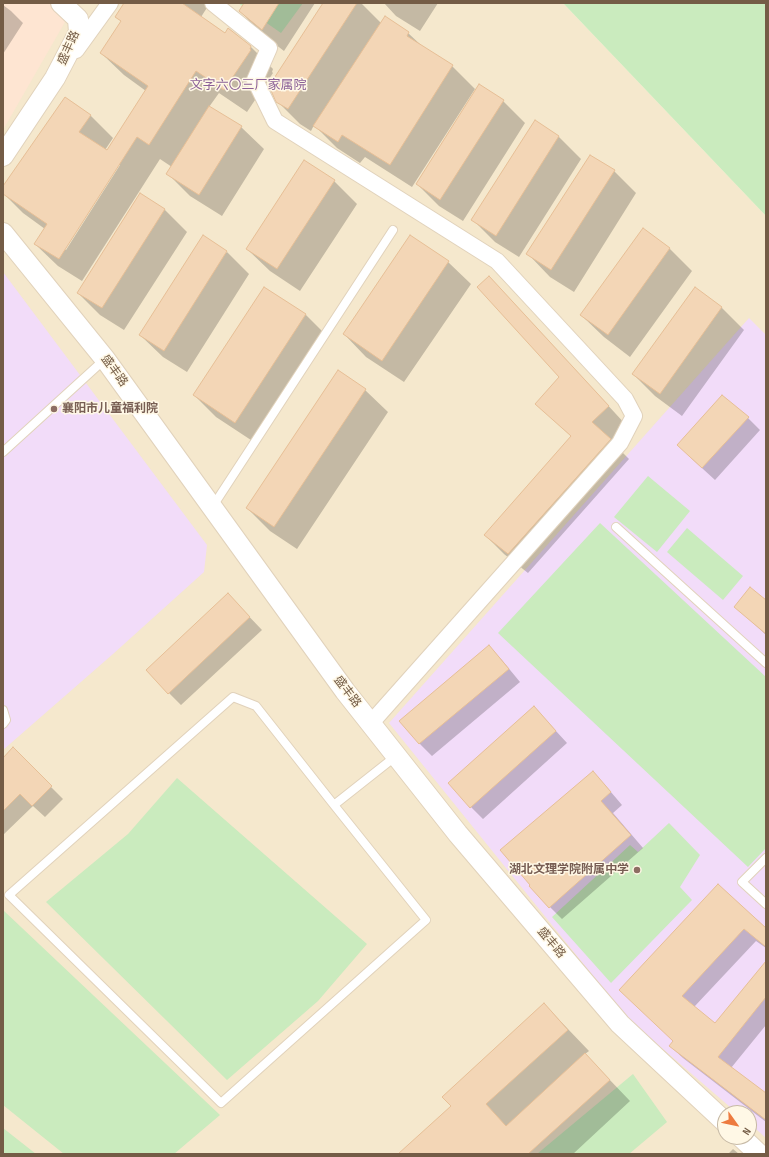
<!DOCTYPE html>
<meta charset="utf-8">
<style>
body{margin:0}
#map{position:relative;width:769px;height:1157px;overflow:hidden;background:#fdf5df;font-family:"Sofia Sans Condensed",sans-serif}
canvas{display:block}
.frame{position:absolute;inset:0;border:4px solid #745c46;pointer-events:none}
.north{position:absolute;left:717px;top:1105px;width:40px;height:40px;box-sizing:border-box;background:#fff8e6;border:1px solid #c7baa6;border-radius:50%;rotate:123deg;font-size:11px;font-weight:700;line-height:16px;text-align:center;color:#745c46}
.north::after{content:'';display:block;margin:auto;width:14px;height:18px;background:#ed7b3f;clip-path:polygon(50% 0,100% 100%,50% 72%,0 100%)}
</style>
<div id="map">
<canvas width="769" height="1157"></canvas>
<div class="frame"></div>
<div class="north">N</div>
</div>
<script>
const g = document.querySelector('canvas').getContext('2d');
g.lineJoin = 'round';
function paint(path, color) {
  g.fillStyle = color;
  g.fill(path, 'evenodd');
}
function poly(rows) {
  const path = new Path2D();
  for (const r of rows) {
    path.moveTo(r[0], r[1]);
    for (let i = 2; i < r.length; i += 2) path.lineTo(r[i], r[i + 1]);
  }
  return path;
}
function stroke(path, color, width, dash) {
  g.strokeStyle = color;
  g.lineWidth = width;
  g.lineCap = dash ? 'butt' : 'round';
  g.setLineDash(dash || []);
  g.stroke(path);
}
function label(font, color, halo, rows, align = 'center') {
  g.font = font + ' "Sofia Sans Condensed","Noto Sans SC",sans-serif';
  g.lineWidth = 3;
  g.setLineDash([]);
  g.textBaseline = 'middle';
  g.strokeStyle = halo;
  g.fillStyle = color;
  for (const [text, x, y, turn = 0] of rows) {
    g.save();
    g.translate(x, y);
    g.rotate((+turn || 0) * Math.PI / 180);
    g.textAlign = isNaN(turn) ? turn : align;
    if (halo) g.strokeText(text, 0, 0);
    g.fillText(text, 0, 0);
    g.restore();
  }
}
paint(poly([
 [3,3,563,3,766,216,766,1154,3,1154],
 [725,1113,749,1113,749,1137,725,1137]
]), '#f5e8cd');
paint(poly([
 [3,3,51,3,65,22,3,130]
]), '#fee5d2');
paint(poly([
 [3,272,207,545,204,572,113,654,3,750],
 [749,318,766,335,766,1138,749,1123,749,1113,737,1113,627,1018,389,723]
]), '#f2dcf9');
paint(poly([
 [238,3,303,3,281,33],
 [563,3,766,3,766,216],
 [648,476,690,511,657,552,614,517],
 [600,523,766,677,766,848,748,867,498,633],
 [687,528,743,576,723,600,667,552],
 [177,778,367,944,318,1001,227,1080,46,902,128,834],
 [669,823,700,855,680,887,692,900,611,983,552,917,630,845,638,852],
 [3,910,220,1115,174,1154,64,1154,3,1105],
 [633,1074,667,1122,629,1154,537,1154],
 [3,1128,36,1154,3,1154]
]), '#caebbe');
paint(poly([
 [125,3,210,3,201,17,226,34,229,29,251,47,273,69,272,72,273,73,247,112,219,93,209,107,241,127,264,149,222,216,190,196,168,174,172,167,160,159,82,281,58,266,35,244,45,229,23,213,3,193,3,187,66,98,91,116,113,138,105,150,108,152,146,91,124,75,101,53,122,22,116,17],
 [118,165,120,165,66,250,64,249],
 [245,3,315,3,284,51,262,34,240,11],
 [324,3,361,3,381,23,408,33,423,47,452,66,475,89,412,187,365,157,360,163,337,148,314,125,311,131,300,124,277,101],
 [384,3,438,3,420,31,396,16],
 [3,5,11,11,23,23,3,54],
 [503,101,525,123,463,221,439,206,417,184],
 [535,122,559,137,581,159,519,257,495,242,473,220],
 [304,162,334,181,357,204,300,291,270,271,247,249],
 [614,171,636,193,574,292,550,277,528,254],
 [164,209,187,232,124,330,100,315,78,293],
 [643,230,670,249,692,271,630,357,604,337,581,315],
 [227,252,249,274,187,372,163,357,140,335],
 [448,262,471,284,404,382,366,357,344,334],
 [265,288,306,315,328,337,257,444,216,417,194,395],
 [695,288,722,308,744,330,682,416,655,396,633,374],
 [508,297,627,426,611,441,629,459,528,573,504,554,485,535,572,437,537,404,561,377],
 [365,390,388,412,297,549,270,531,247,508],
 [722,397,748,418,760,430,715,480,691,458],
 [766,602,766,635,735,606],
 [240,607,262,630,181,705,169,693],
 [489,647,501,659,520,682,432,756,420,744,401,721],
 [534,707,567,743,483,819,471,807],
 [13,749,63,799,45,817,33,806,3,835,3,759],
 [605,785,622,805,613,813,643,848,562,919,550,907],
 [718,885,766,929,766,948,756,941,694,1007,715,1025,766,962,766,1025,731,1068,766,1094,766,1122,683,1058,670,1046,674,1041,633,1002],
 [544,1004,589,1051,585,1054,630,1101,573,1154,400,1154,452,1107],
 [733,1149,739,1154,728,1154]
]), '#0003');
const building = poly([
 [124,3,182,3,225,33,228,28,251,46,250,49,251,50,224,90,196,71,149,145,137,137,59,259,34,244,47,224,3,194,3,186,65,97,91,115,79,132,107,150,148,86,100,53,121,21,115,17,124,3],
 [244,3,279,3,262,30,239,11,244,3],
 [323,3,357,3,288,109,276,102,269,86,323,3],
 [385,16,409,32,407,36,453,65,390,165,342,135,338,142,313,126,385,16],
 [479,84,504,100,440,200,416,184,479,84],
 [209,106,242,126,199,195,166,174,209,106],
 [535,120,559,136,496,236,471,220,535,120],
 [590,155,615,170,551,270,526,254,590,155],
 [304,160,335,180,277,269,246,249,304,160],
 [140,193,165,209,102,308,77,293,140,193],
 [643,228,670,248,608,335,580,315,643,228],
 [203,235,227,251,164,351,139,335,203,235],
 [410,235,449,261,382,361,343,334,410,235],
 [489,276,609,406,592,422,611,439,508,554,484,535,571,436,535,404,559,377,477,287,489,276],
 [264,287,306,314,235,423,193,395,264,287],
 [695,287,722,307,660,394,632,374,695,287],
 [338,370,366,389,274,527,246,508,338,370],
 [722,395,749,417,702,468,677,445,722,395],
 [750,587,766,600,766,634,734,607,750,587],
 [228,593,250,617,168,694,146,670,228,593],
 [489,645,509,669,419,744,399,721,489,645],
 [534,706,556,731,470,808,448,783,534,706],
 [13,747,52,786,32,806,20,794,3,811,3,758,13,747],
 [593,771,611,792,601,801,631,835,549,908,529,886,530,885,500,850,593,771],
 [718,884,766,928,766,947,744,929,682,996,715,1023,766,961,766,997,718,1057,766,1093,766,1120,669,1046,673,1041,619,990,718,884],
 [544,1003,568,1030,486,1104,506,1126,585,1053,610,1080,528,1154,398,1154,451,1106,442,1097,544,1003]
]);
paint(building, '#f3d6b6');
stroke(building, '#e7bf96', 1);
const service = poly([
 [3,452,105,359],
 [213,506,393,230],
 [616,527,766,663],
 [3,710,6,720,3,724],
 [334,805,256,706,233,697,9,895,221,1103,426,920,334,805,396,756],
 [766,858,742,882,766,904]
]);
const minor = poly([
 [213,3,269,48,255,80,275,121,497,261,625,399,634,416,620,443,371,723],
 [76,50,110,3]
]);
const tertiary = poly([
 [3,156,55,78,79,32,78,19,61,3],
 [3,233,105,359,345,691,458,834,620,1024,725,1122],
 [741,1137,759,1154]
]);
stroke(service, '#e1d2bb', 10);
stroke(minor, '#e1d2bb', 18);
stroke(tertiary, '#e1d2bb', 22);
stroke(service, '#fff', 8);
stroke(minor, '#fff', 16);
stroke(tertiary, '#fff', 20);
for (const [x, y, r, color] of [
 [54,409,4,"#8d6e63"],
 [637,870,4,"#8d6e63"]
]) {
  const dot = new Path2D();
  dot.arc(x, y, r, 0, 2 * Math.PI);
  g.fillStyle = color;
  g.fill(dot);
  stroke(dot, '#fff8e6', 1.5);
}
label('12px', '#745c46', '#fff8e6', [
 ["盛丰路",69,48,-66],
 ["盛丰路",114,371,54],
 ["盛丰路",347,692,53],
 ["盛丰路",551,943,50]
]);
label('bold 12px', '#785e54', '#fff8e6', [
 ["襄阳市儿童福利院",62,409],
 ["湖北文理学院附属中学",629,870,"right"]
], 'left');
label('13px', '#8c6198', '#fff8e6', [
 ["文字六〇三厂家属院",248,86]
]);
</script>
